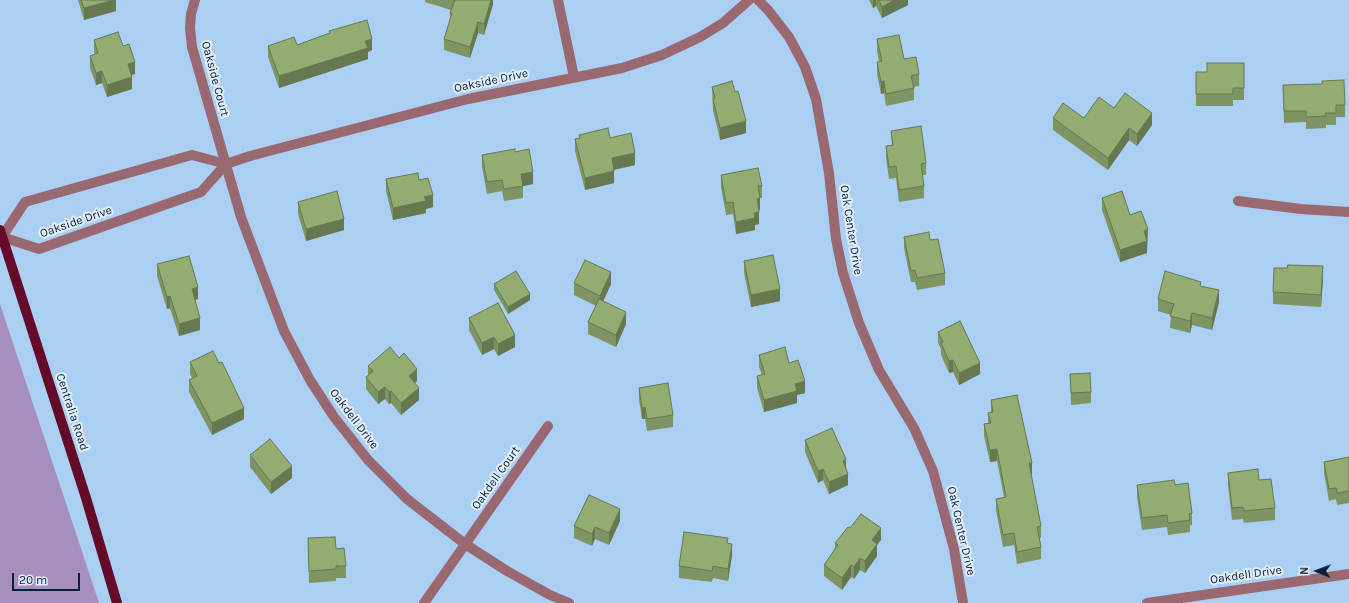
<!DOCTYPE html>
<style>
body{margin:0}
#map{position:relative;width:1349px;height:603px;overflow:hidden;background:#abcff3;font-family:Karla,sans-serif}
canvas{display:block}
.north{position:absolute;left:1297px;top:551px;width:40px;height:40px;-webkit-text-stroke:3px #e1edf9;paint-order:stroke;rotate:271deg;font-size:11px;font-weight:700;line-height:16px;text-align:center;color:#072036}
.north::after{content:'';display:block;margin:auto;width:14px;height:18px;background:#072036;clip-path:polygon(50% 0,100% 100%,50% 72%,0 100%)}
.scale{position:absolute;left:12px;top:573px;width:68px;height:18px;box-sizing:border-box;border:2px solid #072036;border-top:0;padding-left:5px;font-size:12px;line-height:14px;white-space:nowrap;color:#072036;-webkit-text-stroke:3px #e1edf9;paint-order:stroke}
</style>
<div id="map">
<canvas width="1349" height="603"></canvas>
<div class="north">N</div>
<div class="scale">20 m</div>
</div>
<script>
const g = document.querySelector('canvas').getContext('2d');
g.lineJoin = 'round';
function paint(path, color) {
  g.fillStyle = color;
  g.fill(path, 'evenodd');
}
function poly(rows) {
  const path = new Path2D();
  for (const r of rows) {
    path.moveTo(r[0], r[1]);
    for (let i = 2; i < r.length; i += 2) path.lineTo(r[i], r[i + 1]);
  }
  return path;
}
function stroke(path, color, width, dash) {
  g.strokeStyle = color;
  g.lineWidth = width;
  g.lineCap = dash ? 'butt' : 'round';
  g.setLineDash(dash || []);
  g.stroke(path);
}
function label(font, color, halo, rows, align = 'center') {
  g.font = font + ' Karla,sans-serif';
  g.lineWidth = 4;
  g.setLineDash([]);
  g.textBaseline = 'middle';
  g.strokeStyle = halo;
  g.fillStyle = color;
  for (const [text, x, y, turn = 0] of rows) {
    g.save();
    g.translate(x, y);
    g.rotate((+turn || 0) * Math.PI / 180);
    g.textAlign = isNaN(turn) ? turn : align;
    if (halo) g.strokeText(text, 0, 0);
    g.fillText(text, 0, 0);
    g.restore();
  }
}
paint(poly([
 [0,304,99,603,0,603]
]), '#a68fbc');
stroke(poly([
 [195,0,191,14,190,28,192,47,241,217,284,331,310,380,334,417,368,460,407,499,465,544,507,571,550,595,569,603],
 [558,0,574,77],
 [758,0,768,10,789,37,805,67,816,99,829,173,836,239,843,273,859,323,879,370,914,428,933,471,954,549,963,603],
 [226,164,192,155,25,202,2,237,39,249,201,192,226,164,250,156,468,99,622,68,662,55,700,37,723,23,749,0],
 [1238,201,1301,209,1349,212],
 [424,603,548,426],
 [1147,603,1349,574]
]), '#9a6871', 10);
stroke(poly([
 [0,230,86,498,117,603]
]), '#660a2a', 10);
paint(poly([
 [78,0,116,0,116,11,84,20],
 [425,0,493,0,493,4,484,35,478,33,470,58,444,50,444,39,450,19,450,13,451,10,425,2],
 [869,0,908,0,908,5,882,18,876,6,873,8],
 [329,31,372,50,368,52,368,59,279,88,268,57,268,46,297,45,329,33],
 [877,39,919,74,919,86,914,87,914,100,886,106,884,93,881,94,877,74,877,62,879,62,877,51],
 [94,40,123,46,135,74,131,75,132,89,107,97,102,83,96,85,90,68,90,56,95,54,94,52],
 [1244,63,1244,100,1233,100,1233,106,1196,106,1196,72,1207,72],
 [1283,85,1345,105,1345,117,1336,117,1336,125,1326,125,1326,128,1306,129,1306,122,1284,123],
 [712,87,746,133,720,140,713,110],
 [1114,108,1152,125,1137,146,1129,140,1108,170,1053,130,1053,118,1084,118],
 [891,131,926,163,926,175,922,175,924,186,924,198,899,202,896,178,889,179,886,158,886,146,892,145],
 [579,135,610,138,635,165,614,170,614,183,585,190,575,151,575,139,579,138],
 [515,152,533,184,523,186,523,198,504,201,502,191,487,194,482,167,482,155],
 [721,175,762,186,762,198,760,198,760,210,759,210,759,224,755,225,755,230,736,234,733,214,726,215,721,187],
 [386,179,433,207,426,209,426,213,393,220,386,191],
 [1102,198,1130,215,1148,241,1147,241,1147,253,1120,262,1102,210],
 [298,202,344,230,306,241,298,214],
 [904,237,930,240,945,273,945,285,917,290,915,282,911,282,904,248],
 [744,261,780,301,751,307,744,273],
 [157,264,198,299,195,300,200,330,179,336,170,308,167,309,157,276],
 [1323,278,1321,307,1273,304,1273,292],
 [574,283,611,284,603,301,626,324,616,347,588,334,588,322,596,306,574,295],
 [494,284,530,300,508,314,494,290],
 [1201,286,1219,302,1212,330,1192,325,1190,333,1170,328,1171,315,1158,311,1158,299],
 [469,318,515,347,498,356,494,349,482,355,469,330],
 [938,332,980,374,959,385,953,372,949,373,941,355,941,349,938,343],
 [759,355,789,363,805,393,797,395,797,403,764,412,757,388,757,376,762,375,759,367],
 [190,362,219,363,244,419,212,435,189,392,189,380,192,378,190,374],
 [368,366,417,381,415,383,419,400,401,415,391,403,389,404,385,399,378,404,366,389,366,377,368,375],
 [1070,374,1091,392,1091,403,1071,405],
 [639,388,673,415,673,427,647,431,645,419,642,419,639,400],
 [991,400,1032,474,1031,475,1041,526,1041,538,1039,538,1041,547,1041,559,1017,564,1014,545,1003,547,996,510,996,499,1004,497,997,461,990,462,984,436,984,424,988,423,988,413,991,413],
 [805,440,846,469,848,485,829,494,823,480,818,483,805,452],
 [250,455,292,478,271,494,250,467],
 [1349,457,1349,503,1337,505,1336,499,1329,501,1324,473,1324,462],
 [1228,473,1259,480,1275,508,1275,520,1244,523,1243,519,1232,520,1228,485],
 [1137,485,1175,485,1192,513,1192,525,1190,525,1190,532,1168,535,1167,527,1142,530,1137,497],
 [620,521,609,545,595,539,592,546,574,538,574,526],
 [850,528,881,540,877,545,877,556,865,573,860,570,854,579,851,577,842,590,824,576,824,565,835,548,835,543],
 [308,538,336,549,346,566,346,578,336,578,336,581,309,583],
 [728,543,732,555,728,581,713,578,712,582,679,578,679,566]
]), '#7e9462');
paint(poly([
 [114,0,116,0,116,11,84,20,84,8],
 [491,0,493,0,493,4,484,35,484,24],
 [873,0,876,0,876,6,873,8],
 [894,0,908,0,908,5,882,18,882,7],
 [478,22,478,33,470,58,470,47],
 [372,39,372,50,368,52,368,59,279,88,279,76,365,41],
 [135,62,135,74,128,76,128,64],
 [102,71,102,83,96,85,96,73],
 [132,77,132,89,107,97,107,85],
 [884,81,884,93,881,94,881,82],
 [1152,113,1152,125,1137,146,1137,134],
 [746,121,746,133,720,140,720,128],
 [1129,128,1129,140,1108,170,1108,158],
 [635,153,635,165,612,170,612,158],
 [614,171,614,183,585,190,585,178],
 [533,172,533,184,523,186,521,174],
 [433,195,433,207,426,209,426,213,393,220,393,208,424,197],
 [760,198,760,210,757,211,757,199],
 [759,212,759,224,755,225,755,230,736,234,736,222,754,213],
 [344,219,344,230,306,241,306,229],
 [1148,229,1147,253,1120,262,1120,250,1144,231],
 [1323,266,1323,278,1321,307,1321,295],
 [611,272,611,284,600,308,600,296],
 [198,287,198,299,192,301,192,289],
 [780,289,780,301,751,307,751,295],
 [1219,290,1219,302,1212,330,1212,318],
 [530,294,530,300,508,314,508,307],
 [170,296,170,308,167,309,167,297],
 [626,312,626,324,616,347,616,335],
 [1192,313,1192,325,1190,333,1190,321],
 [200,318,200,330,179,336,179,324],
 [515,335,515,347,498,356,498,344],
 [494,337,494,349,482,355,482,343],
 [953,360,953,372,949,373,949,361],
 [980,363,980,374,959,385,959,373],
 [417,369,417,381,409,388,409,376],
 [805,381,805,393,797,395,797,403,764,412,764,400,795,384],
 [385,387,385,399,378,404,378,392],
 [419,388,419,400,401,415,401,403],
 [391,391,391,403,389,404,389,392],
 [645,407,645,419,642,419,642,408],
 [244,408,244,419,212,435,212,423],
 [997,449,997,461,990,462,990,450],
 [846,459,846,471,843,461],
 [1029,463,1032,463,1032,474,1029,475],
 [292,466,292,478,271,494,271,482],
 [823,469,823,480,818,483,818,471],
 [848,474,848,485,829,494,829,482],
 [620,509,620,521,609,545,609,533],
 [595,527,595,539,592,546,592,534],
 [881,528,881,540,877,545,877,556,865,573,865,561,872,540],
 [732,544,732,555,728,581,728,569],
 [860,558,860,570,854,579,854,567],
 [851,565,851,577,842,590,842,578]
]), '#667850');
const building = poly([
 [81,0,114,0,84,8,81,0],
 [454,0,491,0,484,24,478,22,470,47,444,39,452,13,450,13,455,0,454,0],
 [879,0,894,0,882,7,879,0],
 [367,20,372,39,365,41,368,48,279,76,268,46,294,37,297,45,330,33,329,31,367,20],
 [118,32,123,46,129,44,135,62,128,64,132,77,107,85,102,71,96,73,90,56,98,53,94,40,118,32],
 [899,35,904,59,916,57,919,74,911,76,914,88,886,94,884,81,881,82,877,62,882,61,877,39,899,35],
 [1207,63,1244,63,1244,88,1233,88,1233,94,1196,94,1196,72,1207,72,1207,63],
 [1344,80,1345,105,1336,105,1336,113,1325,113,1326,116,1306,117,1306,111,1284,111,1283,85,1322,84,1322,81,1344,80],
 [732,81,735,92,738,91,746,121,720,128,713,99,715,98,712,87,732,81],
 [1125,93,1152,113,1137,134,1129,128,1108,158,1053,118,1063,103,1084,118,1099,97,1114,108,1125,93],
 [921,126,926,163,921,164,924,186,899,190,896,166,889,167,886,146,893,145,891,131,921,126],
 [608,128,610,138,631,133,635,153,612,158,614,171,585,178,575,139,580,138,579,135,608,128],
 [515,149,515,152,529,149,533,172,521,174,523,186,504,189,502,180,487,182,482,155,515,149],
 [758,168,762,186,758,186,760,198,757,199,759,212,754,213,755,218,736,222,733,202,726,203,721,175,758,168],
 [418,173,419,180,428,178,433,195,424,197,426,201,393,208,386,179,418,173],
 [337,191,344,219,306,229,298,202,337,191],
 [1122,191,1130,215,1141,211,1148,229,1144,231,1147,241,1120,250,1102,198,1122,191],
 [929,232,930,240,938,239,945,273,917,278,915,270,911,271,904,237,929,232],
 [773,255,780,289,751,295,744,261,773,255],
 [189,256,198,287,192,289,200,318,179,324,170,296,167,297,157,264,189,256],
 [585,260,611,272,600,296,574,283,585,260],
 [1288,265,1323,266,1321,295,1273,292,1274,268,1287,268,1288,265],
 [516,271,530,294,508,307,494,284,516,271],
 [1165,271,1201,282,1200,286,1219,290,1212,318,1192,313,1190,321,1170,316,1174,304,1158,299,1165,271],
 [599,299,626,312,616,335,588,322,599,299],
 [498,303,515,335,498,344,494,337,482,343,469,318,498,303],
 [960,321,980,363,959,373,953,360,949,361,941,343,943,342,938,332,960,321],
 [390,347,399,358,404,353,417,369,409,376,419,388,401,403,391,391,389,392,385,387,378,392,366,377,373,371,368,366,390,347],
 [785,347,789,363,798,360,805,381,795,384,797,391,764,400,757,376,765,374,759,355,785,347],
 [213,351,219,363,222,362,244,408,212,423,189,380,197,376,190,362,213,351],
 [1090,373,1091,392,1071,393,1070,374,1090,373],
 [668,383,673,415,647,419,645,407,642,408,639,388,668,383],
 [1017,395,1032,463,1029,463,1041,526,1037,527,1041,547,1017,552,1014,533,1003,535,996,499,1006,497,997,449,990,450,984,424,991,423,988,413,993,412,991,400,1017,395],
 [832,428,846,459,843,461,848,474,829,482,823,469,818,471,805,440,832,428],
 [270,439,292,466,271,482,250,455,270,439],
 [1349,457,1349,491,1337,493,1336,488,1329,489,1324,462,1349,457],
 [1258,469,1259,480,1271,479,1275,508,1244,511,1243,507,1232,508,1228,473,1258,469],
 [1174,480,1175,485,1188,483,1192,513,1189,514,1190,520,1168,523,1167,515,1142,518,1137,485,1174,480],
 [589,495,620,509,609,533,595,527,592,534,574,526,589,495],
 [861,514,881,528,872,540,877,544,865,561,860,558,854,567,851,565,842,578,824,565,838,545,835,543,848,527,850,528,861,514],
 [684,532,728,538,727,543,732,544,728,569,713,566,712,571,679,566,684,532],
 [335,537,336,549,344,548,346,566,336,566,336,569,309,571,308,538,335,537]
]);
paint(building, '#92ac72');
stroke(building, '#667850', 1);
label('12px', '#072036', '#e1edf9', [
 ["Oakside Court",215,79,75],
 ["Oakside Drive",491,81,-12],
 ["Oakside Drive",76,222,-19],
 ["Oak Center Drive",851,230,81],
 ["Centralia Road",72,412,72],
 ["Oakdell Drive",354,419,53],
 ["Oakdell Court",496,478,-55],
 ["Oak Center Drive",961,531,77],
 ["Oakdell Drive",1246,575,-8]
]);
</script>
